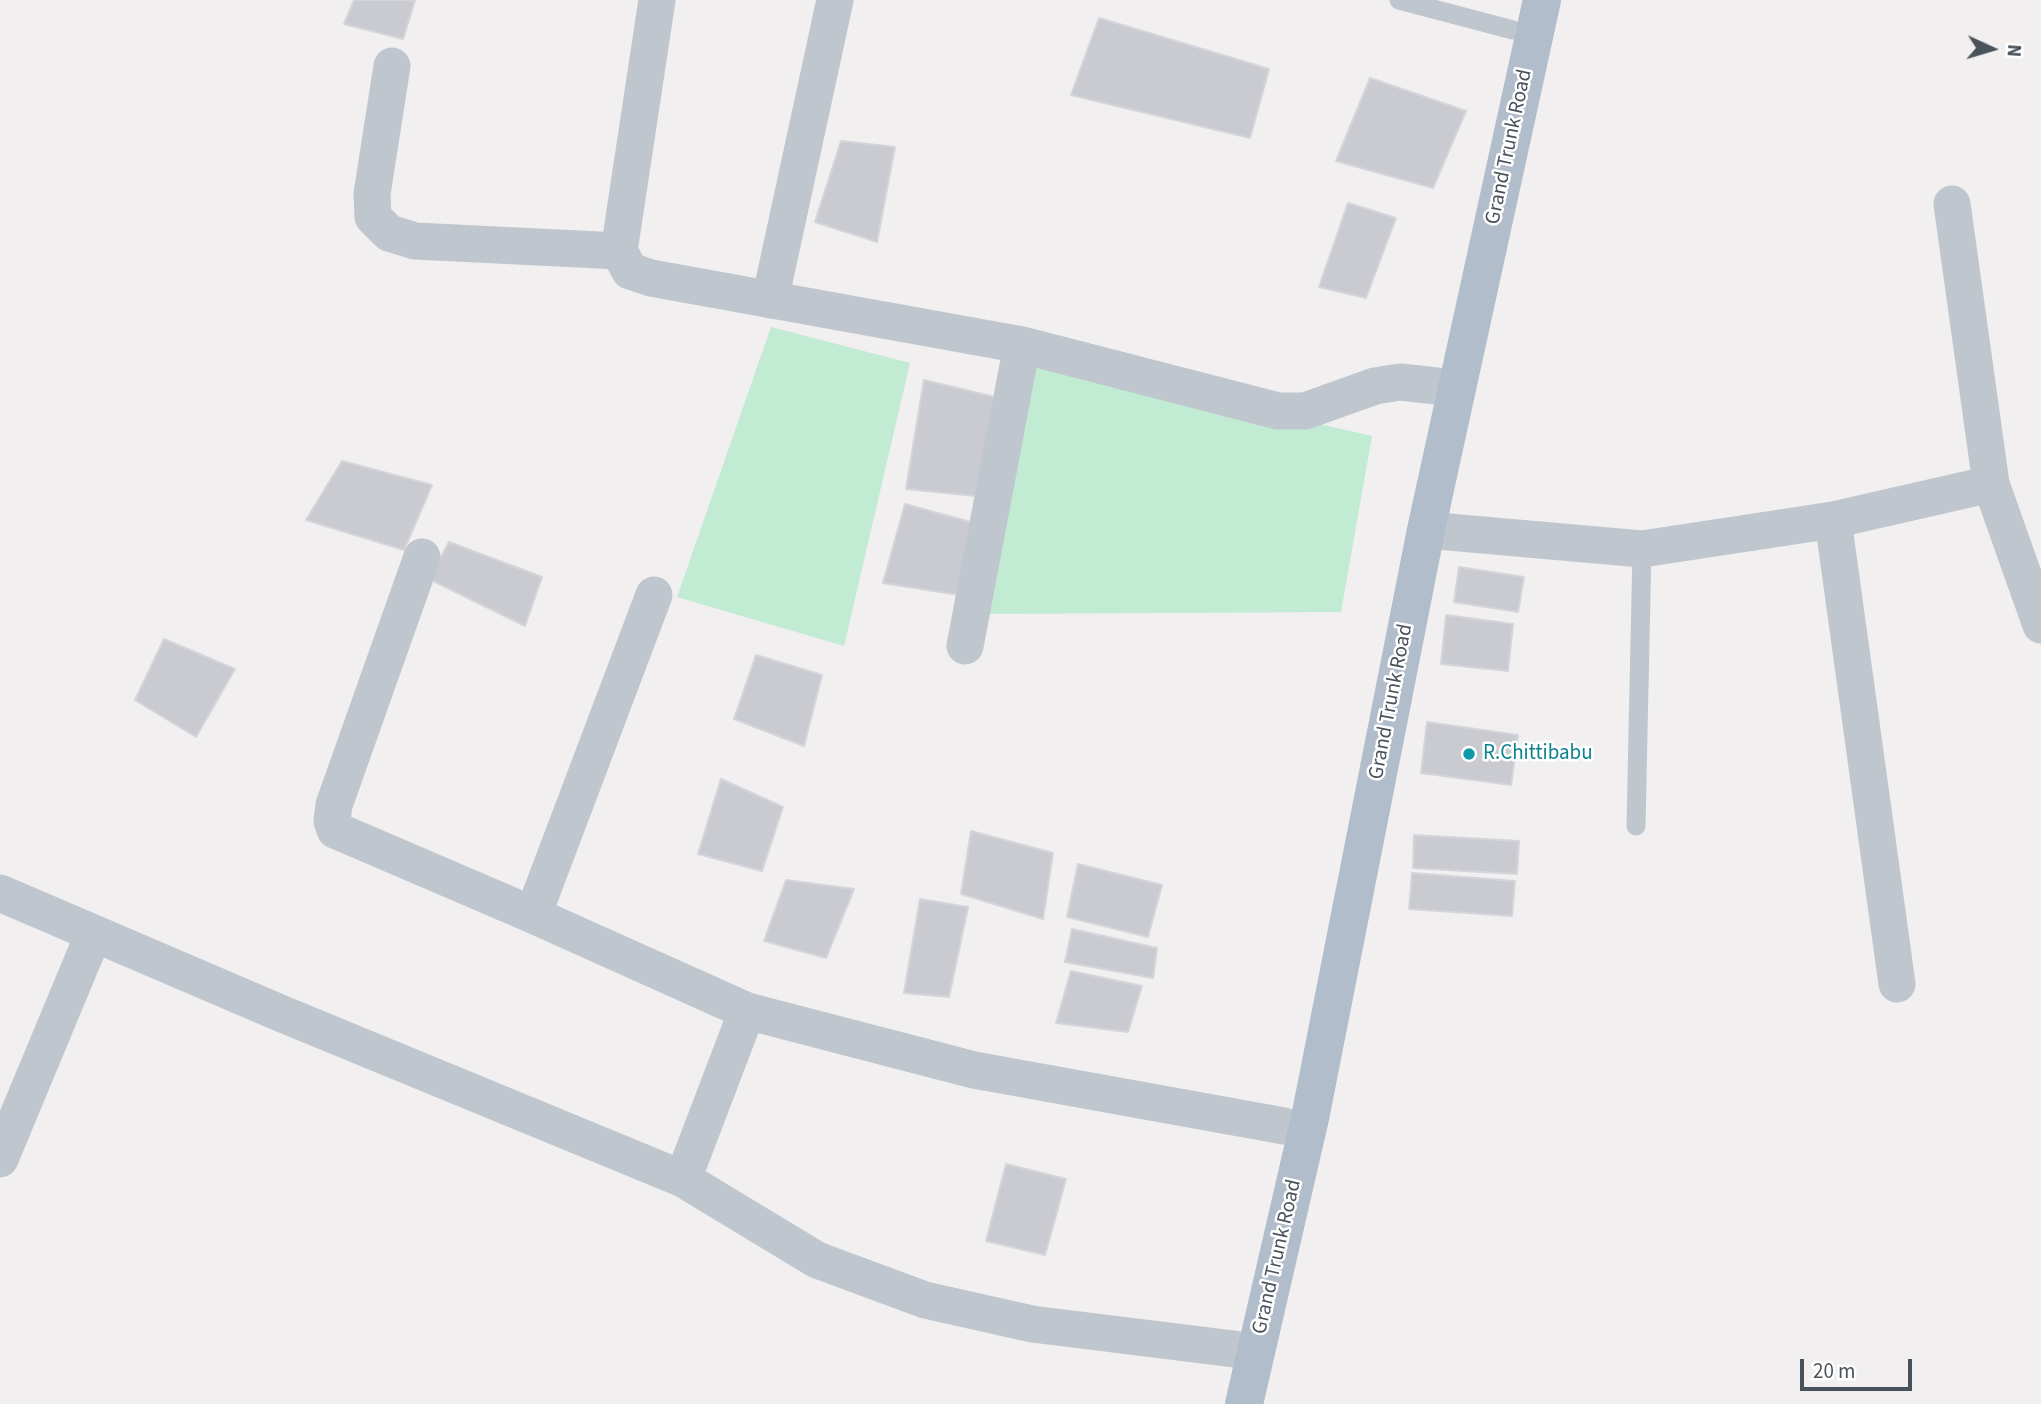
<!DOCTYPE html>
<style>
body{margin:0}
#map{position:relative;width:2041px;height:1404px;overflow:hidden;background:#f1efef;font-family:"Source Sans 3",sans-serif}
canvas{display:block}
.north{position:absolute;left:1957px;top:14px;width:70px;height:70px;-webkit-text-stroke:5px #fff;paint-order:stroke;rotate:94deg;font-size:19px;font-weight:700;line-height:28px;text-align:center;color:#49515b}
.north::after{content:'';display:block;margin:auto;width:24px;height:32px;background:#49515b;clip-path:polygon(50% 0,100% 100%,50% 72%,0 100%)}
.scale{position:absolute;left:1800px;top:1359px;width:112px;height:32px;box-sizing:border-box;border:4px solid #49515b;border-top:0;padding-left:9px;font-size:21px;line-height:24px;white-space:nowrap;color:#49515b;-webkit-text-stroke:5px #fff;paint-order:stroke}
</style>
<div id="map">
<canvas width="2041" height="1404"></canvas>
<div class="north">N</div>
<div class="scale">20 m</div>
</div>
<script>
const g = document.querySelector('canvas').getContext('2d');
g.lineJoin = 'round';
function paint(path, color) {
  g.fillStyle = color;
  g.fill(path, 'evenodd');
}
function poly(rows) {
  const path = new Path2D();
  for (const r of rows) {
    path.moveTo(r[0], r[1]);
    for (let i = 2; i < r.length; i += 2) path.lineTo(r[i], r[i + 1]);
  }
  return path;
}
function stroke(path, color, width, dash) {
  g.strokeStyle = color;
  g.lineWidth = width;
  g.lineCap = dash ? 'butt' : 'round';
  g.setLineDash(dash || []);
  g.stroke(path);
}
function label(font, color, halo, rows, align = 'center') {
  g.font = font + ' "Source Sans 3",sans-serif';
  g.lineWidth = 5;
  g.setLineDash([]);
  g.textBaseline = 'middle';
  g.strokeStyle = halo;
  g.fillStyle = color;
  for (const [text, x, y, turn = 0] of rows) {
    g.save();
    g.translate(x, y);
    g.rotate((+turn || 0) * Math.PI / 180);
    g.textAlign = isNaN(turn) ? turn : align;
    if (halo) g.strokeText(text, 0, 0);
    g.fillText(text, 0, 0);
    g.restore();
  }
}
paint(poly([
 [771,327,910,363,844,646,677,597],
 [1036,359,1372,436,1341,612,989,614]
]), '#c2ebd4');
const building = poly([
 [354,0,415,0,403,39,344,24,354,0],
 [1099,18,1269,69,1250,138,1071,95,1099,18],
 [1370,78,1466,111,1433,188,1336,161,1370,78],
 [841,141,895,147,877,242,815,222,841,141],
 [1348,203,1396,218,1366,298,1319,287,1348,203],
 [924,380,995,397,976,496,906,489,924,380],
 [342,461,432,485,404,550,306,520,342,461],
 [905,504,978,524,959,595,883,583,905,504],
 [449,542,542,577,525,626,429,579,449,542],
 [1459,567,1524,577,1518,612,1454,602,1459,567],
 [1446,615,1513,624,1508,671,1441,664,1446,615],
 [164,639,235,669,196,737,135,700,164,639],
 [756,655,822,675,804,746,734,719,756,655],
 [1427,722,1518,735,1511,785,1421,773,1427,722],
 [721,779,783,807,762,871,698,854,721,779],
 [971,831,1053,853,1043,919,961,894,971,831],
 [1414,835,1519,841,1517,874,1413,868,1414,835],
 [1078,864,1162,885,1148,937,1067,917,1078,864],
 [1412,873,1515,881,1512,916,1409,909,1412,873],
 [786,880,854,889,826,958,764,941,786,880],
 [920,899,968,907,949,997,904,993,920,899],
 [1072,929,1157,948,1153,978,1065,962,1072,929],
 [1071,971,1142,986,1128,1032,1056,1023,1071,971],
 [1006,1164,1066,1179,1045,1255,986,1241,1006,1164]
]);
paint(building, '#cacbd1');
stroke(building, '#d4d5da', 2);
stroke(poly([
 [1399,0,1513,30],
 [1636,826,1642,549]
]), '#bfc6cd', 19);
stroke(poly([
 [657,0,619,251,630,271,651,278,1022,345,1278,411,1305,411,1375,386,1400,382,1437,386],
 [392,66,372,194,373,217,389,233,415,241,619,251],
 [770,300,835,0],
 [1991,484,2041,625],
 [1833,520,1897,984],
 [1426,530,1642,549,1833,520,1991,484,1952,204],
 [422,557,334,805,332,821,335,830,533,915,747,1011,974,1070,1284,1126],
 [965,646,1022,345],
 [0,893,280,1013,683,1179,747,1011],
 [533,915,654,595],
 [0,1159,94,933],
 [683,1179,817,1260,925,1300,1032,1324,1234,1349]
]), '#bfc6cd', 37);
stroke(poly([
 [1244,1404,1310,1118,1426,530,1542,0]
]), '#b2bdcb', 38);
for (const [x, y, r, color] of [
 [1469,754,7,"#0f9aa8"]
]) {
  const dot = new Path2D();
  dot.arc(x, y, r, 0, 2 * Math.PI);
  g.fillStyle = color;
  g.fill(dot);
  stroke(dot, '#fff', 2.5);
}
label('21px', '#49515b', '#fff', [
 ["Grand Trunk Road",1510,147,-78],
 ["Grand Trunk Road",1392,702,-79],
 ["Grand Trunk Road",1278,1257,-77]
]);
label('21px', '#0d838f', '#fff', [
 ["R.Chittibabu",1483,754]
], 'left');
</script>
